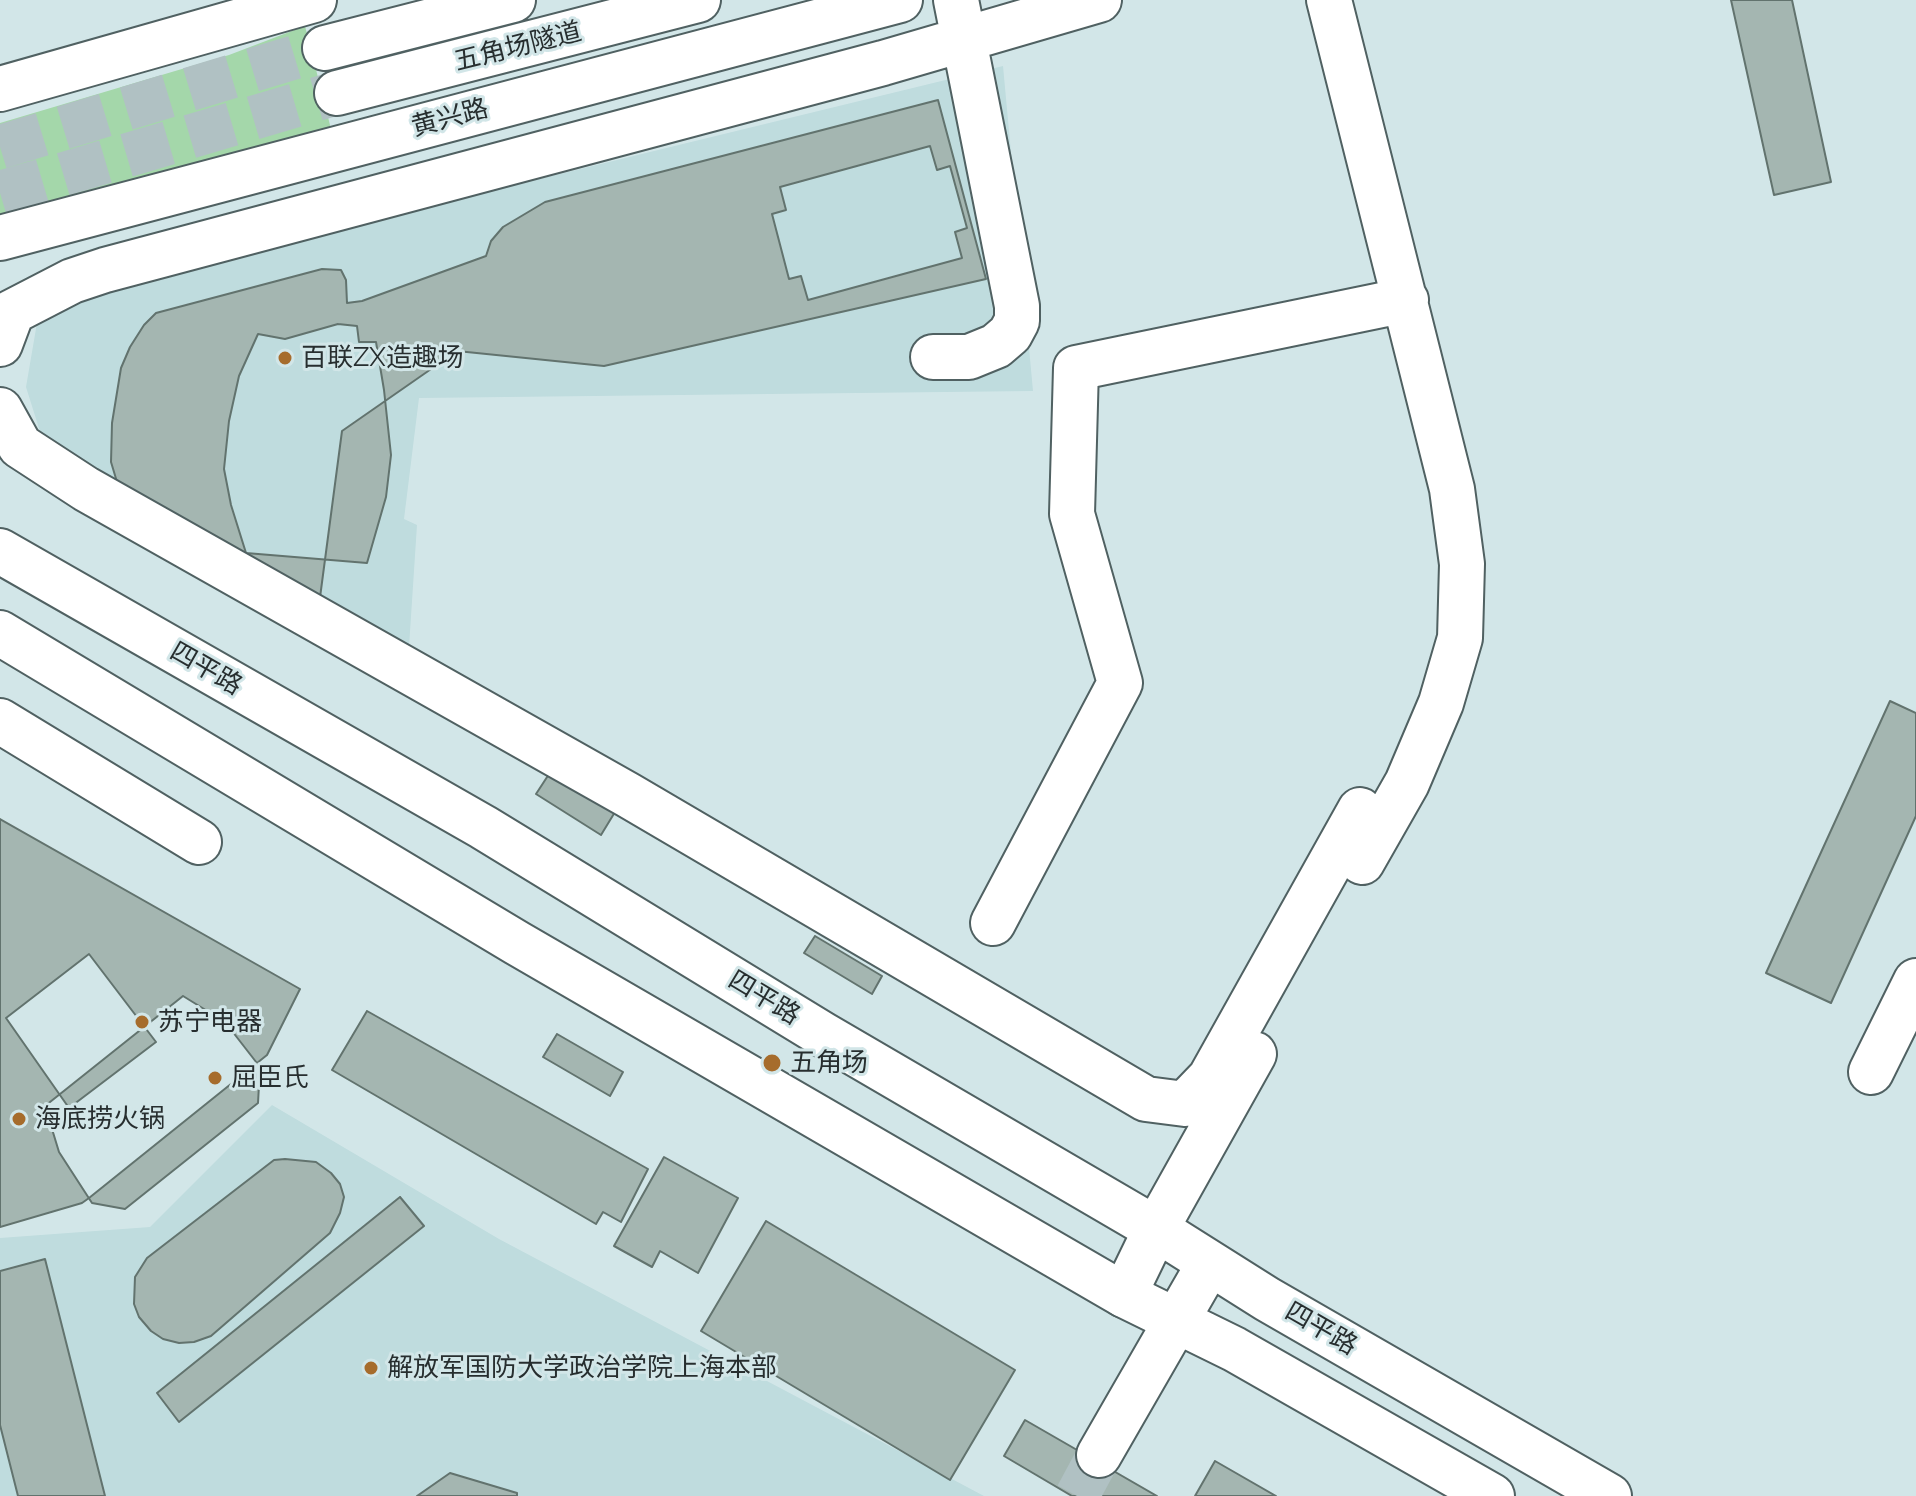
<!DOCTYPE html>
<meta charset="utf-8">
<style>
body{margin:0}
canvas{display:block;background:#d2e6e8}
</style>
<canvas width="1916" height="1496"></canvas>
<script>
const g = document.querySelector('canvas').getContext('2d');
g.lineJoin = 'round';
function paint(path, color) {
  g.fillStyle = color;
  g.fill(path, 'evenodd');
}
function poly(rows) {
  const path = new Path2D();
  for (const r of rows) {
    path.moveTo(r[0], r[1]);
    for (let i = 2; i < r.length; i += 2) path.lineTo(r[i], r[i + 1]);
  }
  return path;
}
function stroke(path, color, width, dash) {
  g.strokeStyle = color;
  g.lineWidth = width;
  g.lineCap = dash ? 'butt' : 'round';
  g.setLineDash(dash || []);
  g.stroke(path);
}
function label(font, color, halo, rows, align = 'center') {
  g.font = font + ' Raleway,"Noto Sans SC",sans-serif';
  g.lineWidth = 6;
  g.setLineDash([]);
  g.textBaseline = 'middle';
  g.strokeStyle = halo;
  g.fillStyle = color;
  for (const [text, x, y, turn = 0] of rows) {
    g.save();
    g.translate(x, y);
    g.rotate((+turn || 0) * Math.PI / 180);
    g.textAlign = isNaN(turn) ? turn : align;
    if (halo) g.strokeText(text, 0, 0);
    g.fillText(text, 0, 0);
    g.restore();
  }
}
paint(poly([
 [1003,66,1033,391,419,398,404,519,417,525,409,647,42,438,26,387,38,317,104,285],
 [272,1105,499,1239,984,1496,0,1496,0,1238,150,1227]
]), '#bfdcde');
paint(poly([
 [305,26,331,129,0,216,0,123,229,55]
]), '#a4d7aa');
const building = poly([
 [1731,0,1792,0,1831,182,1774,195,1731,0],
 [938,100,986,279,604,366,457,351,342,431,319,605,117,482,111,462,112,423,121,368,130,347,144,325,156,313,322,269,341,270,346,280,347,303,362,301,486,256,491,241,503,227,545,202,938,100],
 [930,146,937,170,950,166,967,228,955,232,962,258,808,300,801,276,789,279,772,214,786,210,780,187,930,146],
 [338,324,357,326,359,342,376,342,384,390,391,455,386,497,367,563,246,553,231,505,224,469,229,421,239,376,258,334,285,339,338,324],
 [1890,701,1916,713,1916,816,1831,1003,1766,973,1890,701],
 [551,771,615,812,601,835,536,794,551,771],
 [0,819,300,989,267,1055,89,1198,82,1203,0,1227,0,819],
 [815,936,882,976,872,994,804,953,815,936],
 [89,954,156,1042,69,1108,6,1018,89,954],
 [183,996,225,1022,260,1067,258,1103,125,1209,92,1203,59,1152,45,1106,183,996],
 [367,1011,648,1169,621,1222,603,1212,596,1224,332,1070,367,1011],
 [557,1034,623,1072,610,1096,543,1057,557,1034],
 [664,1157,738,1198,698,1273,660,1251,652,1267,614,1246,664,1157],
 [285,1159,316,1162,331,1173,340,1184,344,1197,340,1213,330,1233,211,1336,194,1342,179,1343,163,1339,151,1331,139,1317,134,1304,135,1277,147,1258,274,1160,285,1159],
 [400,1197,424,1226,179,1422,157,1393,400,1197],
 [766,1221,1015,1370,950,1480,701,1331,766,1221],
 [45,1259,105,1496,18,1496,0,1425,0,1271,45,1259],
 [1025,1420,1157,1496,1072,1496,1004,1456,1025,1420],
 [1215,1461,1276,1496,1195,1496,1215,1461],
 [450,1473,517,1493,517,1496,417,1496,450,1473]
]);
paint(building, '#a4b6b1');
stroke(building, '#62736e', 2);
stroke(poly([
 [1077,1496,1099,1455]
]), '#b0c1c3', 44, [44, 22]);
stroke(poly([
 [0,147,325,48],
 [0,193,337,93]
]), '#b0c1c3', 44, [44, 22]);
const minor = poly([
 [1329,0,1452,489,1462,564,1460,638,1441,703,1407,783,1362,862],
 [0,344,12,312,72,281,105,270,883,63,1099,0],
 [933,357,969,357,996,346,1010,334,1017,321,1017,306,956,0],
 [0,410,20,446,86,489,628,795,1146,1099,1185,1104,1210,1078,1360,810],
 [0,721,199,842],
 [993,923,1120,683,1072,514,1076,368,1406,300],
 [1871,1072,1916,981],
 [1124,1295,1156,1229,1254,1054],
 [1099,1455,1209,1264]
]);
const major = poly([
 [325,48,513,0],
 [0,89,314,0],
 [337,93,698,0],
 [0,238,900,0],
 [0,551,483,827,822,1034,1156,1229,1267,1299,1609,1496],
 [0,633,517,943,1124,1295,1234,1349,1492,1496]
]);
stroke(minor, '#506162', 48);
stroke(major, '#506162', 48);
stroke(minor, '#fff', 44);
stroke(major, '#fff', 44);
for (const [x, y, r, color] of [
 [285,358,8,"#a66c2c"],
 [142,1022,8,"#a66c2c"],
 [772,1063,10,"#a66c2c"],
 [215,1078,8,"#a66c2c"],
 [19,1119,8,"#a66c2c"],
 [371,1368,8,"#a66c2c"]
]) {
  const dot = new Path2D();
  dot.arc(x, y, r, 0, 2 * Math.PI);
  g.fillStyle = color;
  g.fill(dot);
  stroke(dot, '#d2e6e8', 3);
}
label('26px', '#272e2f', '#d2e6e8', [
 ["五角场隧道",518,47,-14],
 ["黄兴路",450,118,-15],
 ["四平路",206,669,30],
 ["四平路",764,998,31],
 ["四平路",1321,1329,30]
]);
label('26px', '#272e2f', '#d2e6e8', [
 ["百联ZX造趣场",301,358],
 ["苏宁电器",158,1022],
 ["五角场",790,1063],
 ["屈臣氏",231,1078],
 ["海底捞火锅",35,1119],
 ["解放军国防大学政治学院上海本部",387,1368]
], 'left');
</script>
